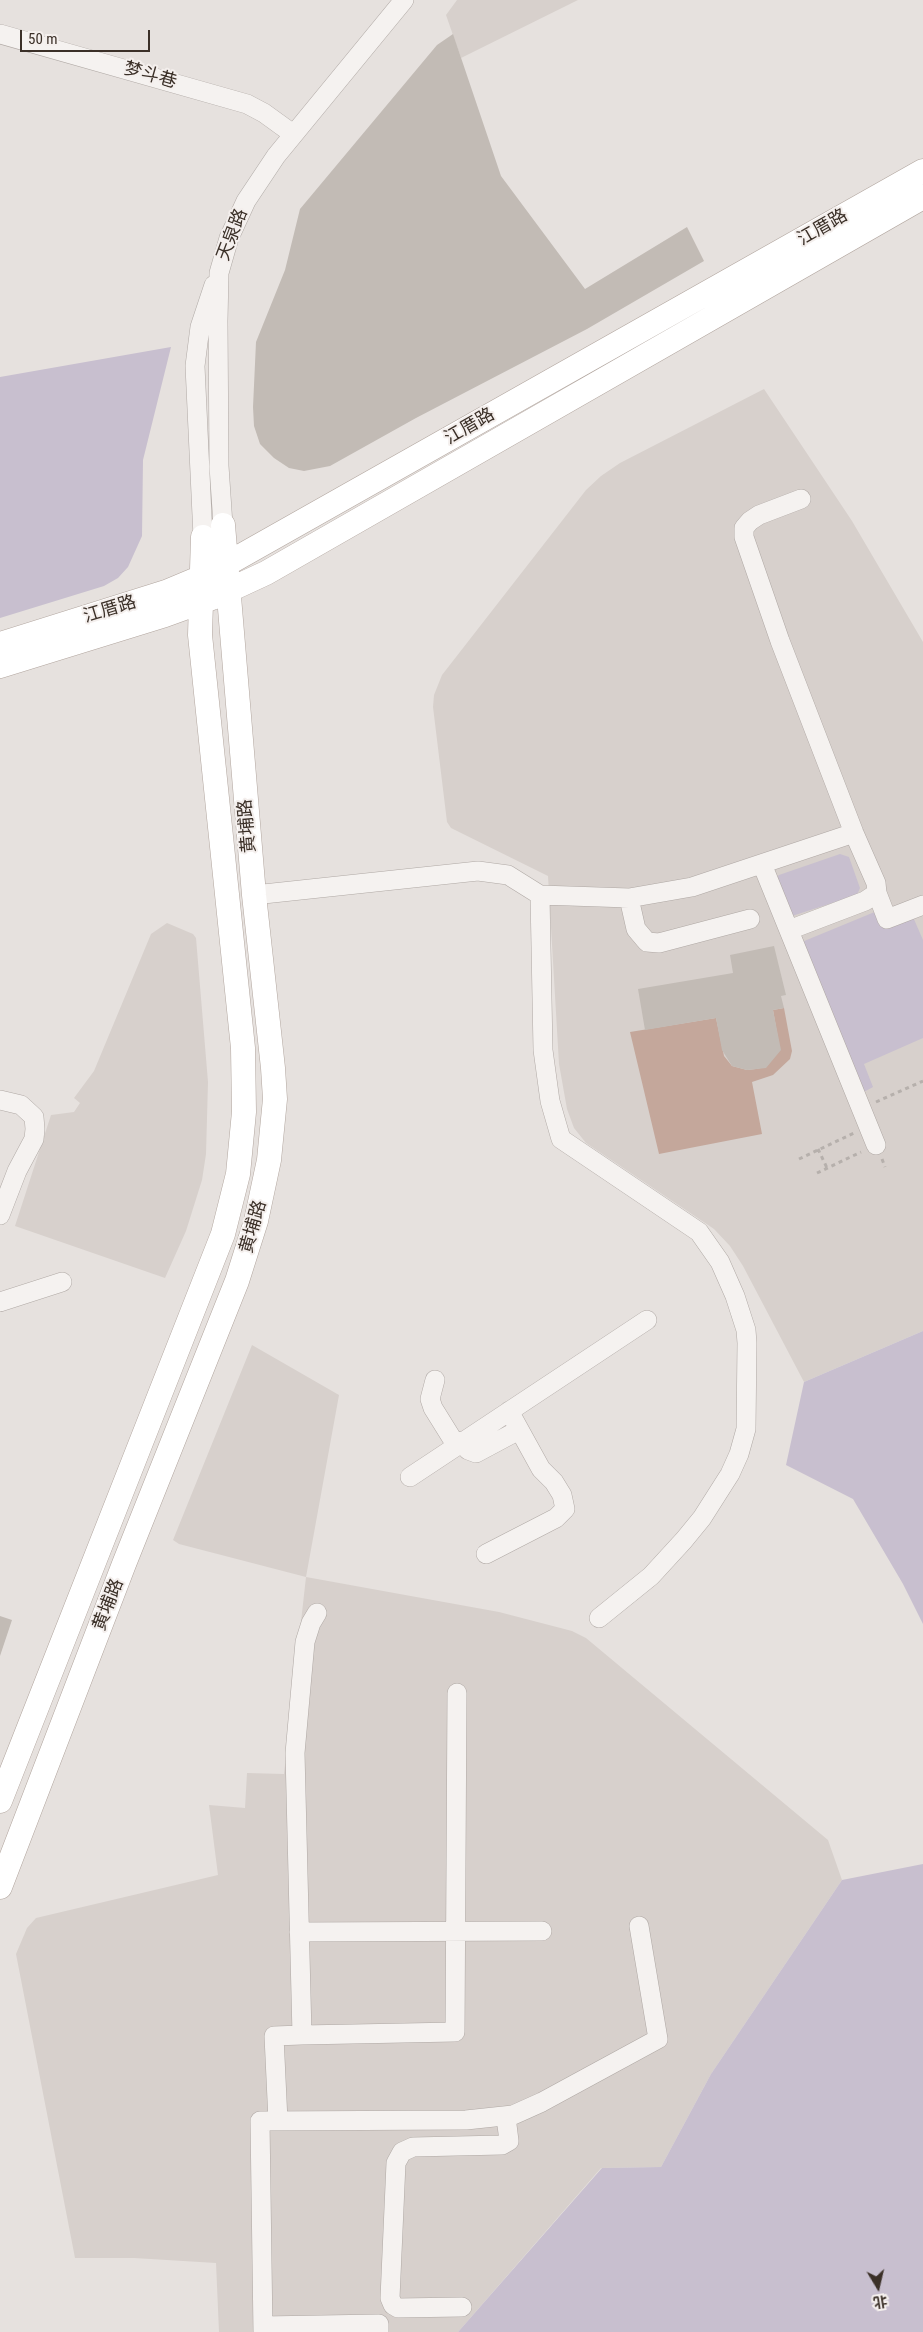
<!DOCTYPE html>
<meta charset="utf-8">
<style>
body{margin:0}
#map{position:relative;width:923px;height:2332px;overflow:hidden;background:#e6e1de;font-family:"Roboto Condensed","Noto Sans SC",sans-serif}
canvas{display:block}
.north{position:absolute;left:853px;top:2262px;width:50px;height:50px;-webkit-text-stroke:4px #f4efed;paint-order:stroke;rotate:171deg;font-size:14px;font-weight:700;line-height:20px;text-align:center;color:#3b3028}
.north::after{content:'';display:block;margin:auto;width:18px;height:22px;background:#3b3028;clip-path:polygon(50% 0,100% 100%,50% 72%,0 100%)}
.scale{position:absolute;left:20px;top:30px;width:130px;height:22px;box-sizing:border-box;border:2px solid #3b3028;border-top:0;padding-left:6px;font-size:15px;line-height:18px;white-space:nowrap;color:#3b3028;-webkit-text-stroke:4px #f4efed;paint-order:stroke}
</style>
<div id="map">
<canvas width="923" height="2332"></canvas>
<div class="north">北</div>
<div class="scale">50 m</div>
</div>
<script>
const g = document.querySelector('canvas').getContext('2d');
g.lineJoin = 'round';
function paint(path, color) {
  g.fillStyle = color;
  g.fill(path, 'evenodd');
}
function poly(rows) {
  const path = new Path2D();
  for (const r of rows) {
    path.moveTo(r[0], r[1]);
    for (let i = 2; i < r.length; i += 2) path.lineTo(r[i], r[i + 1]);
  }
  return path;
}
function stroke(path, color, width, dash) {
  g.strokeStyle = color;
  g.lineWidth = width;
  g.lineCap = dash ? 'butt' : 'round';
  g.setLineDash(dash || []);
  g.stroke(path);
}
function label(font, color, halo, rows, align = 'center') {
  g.font = font + ' "Roboto Condensed","Noto Sans SC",sans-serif';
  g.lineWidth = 4;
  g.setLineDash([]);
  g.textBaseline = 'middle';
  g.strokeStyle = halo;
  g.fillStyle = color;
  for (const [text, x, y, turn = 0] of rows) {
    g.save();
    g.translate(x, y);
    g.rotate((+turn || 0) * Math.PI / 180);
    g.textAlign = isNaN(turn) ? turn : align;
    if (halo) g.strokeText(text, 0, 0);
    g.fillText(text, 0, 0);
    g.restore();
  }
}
paint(poly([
 [457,0,578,0,461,58,446,15],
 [764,389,852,521,923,642,923,1331,804,1382,743,1266,730,1246,714,1229,586,1143,574,1128,567,1109,559,1064,548,876,451,828,447,822,433,707,434,695,442,675,586,490,601,476,620,463],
 [167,923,193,934,196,938,208,1082,206,1154,202,1180,186,1231,165,1278,15,1226,51,1115,74,1112,80,1103,74,1098,94,1071,151,934],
 [252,1345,339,1395,306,1577,499,1612,572,1631,586,1638,828,1840,842,1880,711,2074,661,2167,601,2168,458,2332,219,2332,216,2263,134,2258,75,2258,16,1954,27,1928,36,1918,218,1875,209,1805,245,1808,247,1773,284,1774,306,1577,179,1544,173,1540]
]), '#d7d0cc');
paint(poly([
 [171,347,143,460,142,536,128,567,118,578,104,586,0,618,0,377],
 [840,854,849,857,860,888,857,895,792,916,776,878,779,875],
 [877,911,913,917,923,940,923,1038,864,1064,873,1087,862,1093,797,944],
 [923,1331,923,1624,903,1584,853,1499,786,1465,804,1382],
 [923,1864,923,2332,458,2332,602,2168,661,2167,711,2074,842,1880]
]), '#c8bfcf');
paint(poly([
 [784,1008,792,1051,790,1059,773,1075,752,1082,762,1134,659,1154,630,1032,716,1018,724,1056,732,1066,747,1070,756,1069,766,1067,780,1050,773,1010]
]), '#c4a79b');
paint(poly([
 [453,34,501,176,585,289,687,227,704,261,587,329,416,418,330,466,304,471,289,468,274,458,260,444,254,426,253,407,256,342,285,270,300,209,437,45],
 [774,946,786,995,781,996,784,1008,773,1010,781,1050,766,1068,747,1070,732,1066,722,1050,716,1018,645,1030,638,989,733,973,730,955],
 [0,1616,12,1620,0,1656]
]), '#c2bbb5');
const minor = poly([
 [0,34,247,104,264,113,293,134],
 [223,525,219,466,218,321,219,273,229,238,246,201,276,156,404,0],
 [203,537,195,366,200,327,214,285],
 [762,864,876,1145],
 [877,893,887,919,923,905],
 [254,895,478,871,508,875,540,895,629,898,692,887,854,833],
 [540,895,543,1050,550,1101,561,1139,699,1232,720,1262,735,1296,746,1330,747,1343,746,1429,739,1454,730,1474,702,1518,684,1540,651,1576,599,1618],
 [629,898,636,929,647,942,659,943,750,919],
 [789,930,865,901,877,893,876,883,854,833,780,641,744,537,744,528,750,521,759,515,801,499],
 [0,1100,21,1105,34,1117,35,1129,34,1139,17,1171,0,1215],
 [0,1302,62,1282],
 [435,1380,430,1399,433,1408,456,1445],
 [462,1441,468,1450,476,1453,519,1430],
 [410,1477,647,1320],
 [486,1554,556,1518,565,1509,562,1495,554,1482,541,1469,509,1411],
 [317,1613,311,1623,305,1642,295,1753,302,2035,455,2032,457,1693],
 [299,1932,542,1931],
 [278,2121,274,2036,302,2035],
 [462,2307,398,2308,393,2305,390,2298,396,2163,402,2152,413,2147,502,2145,509,2141,506,2117],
 [263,2326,379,2324,379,2332],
 [263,2332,260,2121,466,2120,513,2115,542,2102,658,2039,639,1926]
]);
const major = poly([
 [0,644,166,592,209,574,923,171],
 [0,666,165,615,212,598,266,573,923,197],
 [0,1801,212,1262,223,1234,238,1174,244,1112,243,1048,200,635,203,537],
 [0,1887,124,1564,237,1281,256,1221,269,1160,275,1099,273,1068,254,895,223,525]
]);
stroke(minor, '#afa8a4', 20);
stroke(major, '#b1a59e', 25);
stroke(poly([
 [876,1102,923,1081],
 [818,1149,827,1168],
 [799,1159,854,1133],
 [882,1159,885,1167],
 [817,1173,861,1152]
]), '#b6b0ac', 3, [4, 4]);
stroke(minor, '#f5f2f0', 19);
stroke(major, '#fff', 24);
label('18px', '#3b3028', '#f4efed', [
 ["梦斗巷",150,76,16],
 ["江厝路",823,228,-30],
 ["天泉路",233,235,-69],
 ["江厝路",470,427,-30],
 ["江厝路",110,610,-17],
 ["黄埔路",248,826,-95],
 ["黄埔路",254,1227,-74],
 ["黄埔路",109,1605,-69]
]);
</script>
